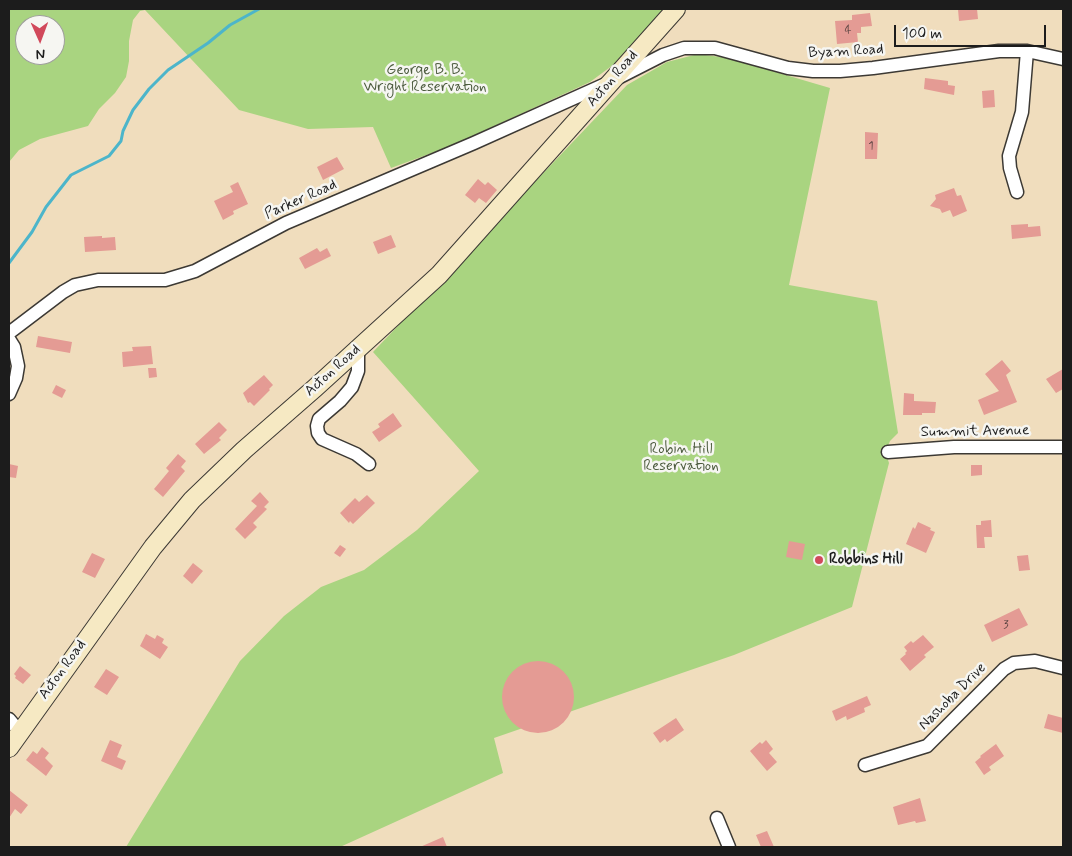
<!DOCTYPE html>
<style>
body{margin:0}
#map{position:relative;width:1072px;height:856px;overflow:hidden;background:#f0ddbd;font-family:Mynerve,sans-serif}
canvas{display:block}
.frame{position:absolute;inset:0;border:10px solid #1c1c1c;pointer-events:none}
.north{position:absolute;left:15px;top:15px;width:50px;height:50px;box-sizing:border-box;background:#f6f6f2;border:1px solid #9f9f9c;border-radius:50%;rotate:178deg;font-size:14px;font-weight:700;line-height:20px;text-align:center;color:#1c1c1c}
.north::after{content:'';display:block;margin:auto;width:18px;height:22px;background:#d1495b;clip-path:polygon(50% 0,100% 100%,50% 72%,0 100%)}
.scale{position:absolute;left:894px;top:25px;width:152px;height:22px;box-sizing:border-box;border:2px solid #1c1c1c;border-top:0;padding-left:6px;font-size:15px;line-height:18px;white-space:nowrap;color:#1c1c1c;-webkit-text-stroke:4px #f6f6f2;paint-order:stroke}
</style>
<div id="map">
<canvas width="1072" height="856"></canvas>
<div class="frame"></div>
<div class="north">N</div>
<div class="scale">100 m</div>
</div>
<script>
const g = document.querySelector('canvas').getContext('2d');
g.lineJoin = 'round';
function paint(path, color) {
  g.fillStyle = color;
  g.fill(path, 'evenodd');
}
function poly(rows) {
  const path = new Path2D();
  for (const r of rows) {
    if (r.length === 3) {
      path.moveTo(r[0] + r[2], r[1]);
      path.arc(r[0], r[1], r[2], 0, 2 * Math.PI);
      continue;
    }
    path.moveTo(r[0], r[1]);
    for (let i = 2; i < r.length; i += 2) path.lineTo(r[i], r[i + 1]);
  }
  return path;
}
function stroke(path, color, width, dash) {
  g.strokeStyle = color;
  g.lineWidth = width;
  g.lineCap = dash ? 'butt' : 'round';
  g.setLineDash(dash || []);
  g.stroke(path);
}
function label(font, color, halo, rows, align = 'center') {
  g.font = font + ' Mynerve,sans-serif';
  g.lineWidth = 5;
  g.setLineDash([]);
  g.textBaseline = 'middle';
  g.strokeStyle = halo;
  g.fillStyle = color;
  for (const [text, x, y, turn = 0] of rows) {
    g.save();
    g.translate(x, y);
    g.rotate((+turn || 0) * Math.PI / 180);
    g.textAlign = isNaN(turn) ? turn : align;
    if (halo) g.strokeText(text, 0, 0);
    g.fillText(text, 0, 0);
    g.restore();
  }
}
paint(poly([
 [9,9,664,9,613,65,590,82,451,146,391,168,373,127,308,129,239,110,145,10,140,11,133,20,129,41,129,61,126,77,115,93,99,109,88,126,40,139,19,150,9,162],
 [25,25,55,25,55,55,25,55],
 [698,54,728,58,830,88,789,285,877,301,898,433,890,441,887,448,886,454,889,463,852,607,734,655,494,738,503,773,340,847,126,847,240,661,284,616,321,587,364,570,417,530,479,471,373,352,627,85,667,62]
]), '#a9d480');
stroke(poly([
 [9,263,32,232,46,207,71,175,109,156,121,141,123,131,133,110,149,89,168,70,208,43,230,25,259,9]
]), '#4cb5ca', 3);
paint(poly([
 [958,9,977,9,978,19,959,21],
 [870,13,872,26,861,27,861,33,857,33,858,42,837,44,835,21,852,20,852,15],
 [925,78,948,81,948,85,955,86,954,95,924,89],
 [994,90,995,107,983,108,982,91],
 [865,132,878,133,877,159,865,159],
 [337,157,344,169,323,180,317,167],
 [478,179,485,185,488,182,497,190,486,203,479,198,475,203,465,195],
 [238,182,248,204,233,211,234,214,223,220,214,201,233,192,230,186],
 [954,188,957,196,961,195,967,211,953,217,950,210,942,213,940,209,930,206,936,199,935,195],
 [1028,224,1028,227,1040,226,1041,236,1012,239,1011,225],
 [391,235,396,247,378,254,373,242],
 [102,236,102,238,115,237,116,250,85,252,84,237],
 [317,248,320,252,327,248,331,256,305,269,299,258],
 [38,336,72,342,70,353,36,347],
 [151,346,153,364,123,367,122,352,133,351,132,347],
 [1002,360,1011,371,1006,375,1017,402,984,415,978,400,999,391,985,374],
 [148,368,156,368,157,377,149,378],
 [1063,369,1063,389,1056,393,1046,379],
 [264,375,273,385,269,389,270,390,254,406,250,402,248,403,243,393],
 [56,385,66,390,62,398,52,393],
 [904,393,914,394,914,401,936,402,935,413,922,413,922,415,903,415],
 [393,413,402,426,379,442,372,432,380,427,378,424],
 [219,422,227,430,219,438,221,440,204,454,195,444],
 [178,454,186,461,181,467,185,471,163,497,154,489,169,471,166,468],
 [9,464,18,466,16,478,9,477],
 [971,465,982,465,982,475,971,476],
 [260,492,269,502,264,507,267,509,253,523,257,527,245,539,235,529,257,506,251,501],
 [367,495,375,503,353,524,350,521,349,523,340,513,355,498,359,502],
 [991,520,992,537,984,537,985,548,977,548,976,525,981,525,981,521],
 [918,522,931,528,930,530,935,532,926,553,906,544,913,527,915,529],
 [789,541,805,544,802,560,786,557],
 [340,545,346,549,340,557,334,553],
 [92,553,105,559,95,578,82,572],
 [1028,555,1030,570,1019,571,1017,556],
 [193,563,203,571,192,584,183,576],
 [1019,608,1028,625,992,642,984,625],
 [146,634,155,639,157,635,164,639,162,643,168,647,160,659,140,646],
 [923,635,934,647,924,655,926,657,910,671,900,659,906,654,905,653,907,651,904,647,911,641,913,643],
 [538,697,36],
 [20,666,31,675,23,684,15,678,16,676,14,674],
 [106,669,119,677,107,695,94,687],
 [867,696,871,705,864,708,865,712,847,720,846,716,836,721,832,711],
 [1048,714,1063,718,1063,733,1044,728],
 [676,718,684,730,667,742,665,739,660,743,653,733],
 [110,740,122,745,117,757,126,761,122,770,101,761],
 [766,740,773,749,769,753,777,762,767,771,750,751,760,742,762,744],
 [996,744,1004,756,989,767,991,770,984,775,975,762,981,757,980,756],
 [42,747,49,753,45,758,53,766,46,776,26,760,33,751,37,754],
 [9,790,28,805,21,814,15,809,9,818],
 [920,798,926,821,916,823,915,821,898,825,893,807],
 [767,831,774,847,761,847,756,835],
 [443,837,447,847,420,847]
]), '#e49b94');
const minor = poly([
 [1017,192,1010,168,1009,156,1022,112,1027,51],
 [9,333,63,292,75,285,98,280,165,280,195,271,286,223,474,143,610,82,663,55,684,48,715,48,788,68,813,71,840,71,873,68,999,51,1027,51,1063,59],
 [9,339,14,347,18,366,16,378,9,394],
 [358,350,358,371,352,387,340,401,319,419,317,426,318,433,322,439,356,454,369,464],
 [888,452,954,447,1063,447],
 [9,719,20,732],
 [865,765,927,746,1004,669,1014,663,1035,661,1063,668],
 [717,818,729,847]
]);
const secondary = poly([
 [9,748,153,547,192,500,244,450,315,388,439,275,676,9]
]);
stroke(minor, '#3c3934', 15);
stroke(secondary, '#3c3934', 20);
stroke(minor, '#fff', 12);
stroke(secondary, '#f6e9c3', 18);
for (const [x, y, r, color] of [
 [819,560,5,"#d1495b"]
]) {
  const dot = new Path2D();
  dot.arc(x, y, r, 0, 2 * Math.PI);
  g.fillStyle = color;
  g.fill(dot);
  stroke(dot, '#f6f6f2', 2);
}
label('12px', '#4e3c3a', null, [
 ["4",848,30],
 ["1",871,146],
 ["3",1006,625]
]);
label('15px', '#1c1c1c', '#f6f6f2', [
 ["Byam Road",846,52,-3],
 ["Acton Road",613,79,-49],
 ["Parker Road",301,200,-24],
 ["Acton Road",333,371,-42],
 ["Summit Avenue",975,432,-1],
 ["Acton Road",63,670,-54],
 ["Nashoba Drive",953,697,-45]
]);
label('15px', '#4d5c3f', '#f6f6f2', [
 ["George B. B.",425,71],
 ["Wright Reservation",425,88],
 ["Robin Hill",681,450],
 ["Reservation",681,467]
]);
label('bold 15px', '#1c1c1c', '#f6f6f2', [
 ["Robbins Hill",829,560]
], 'left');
</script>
